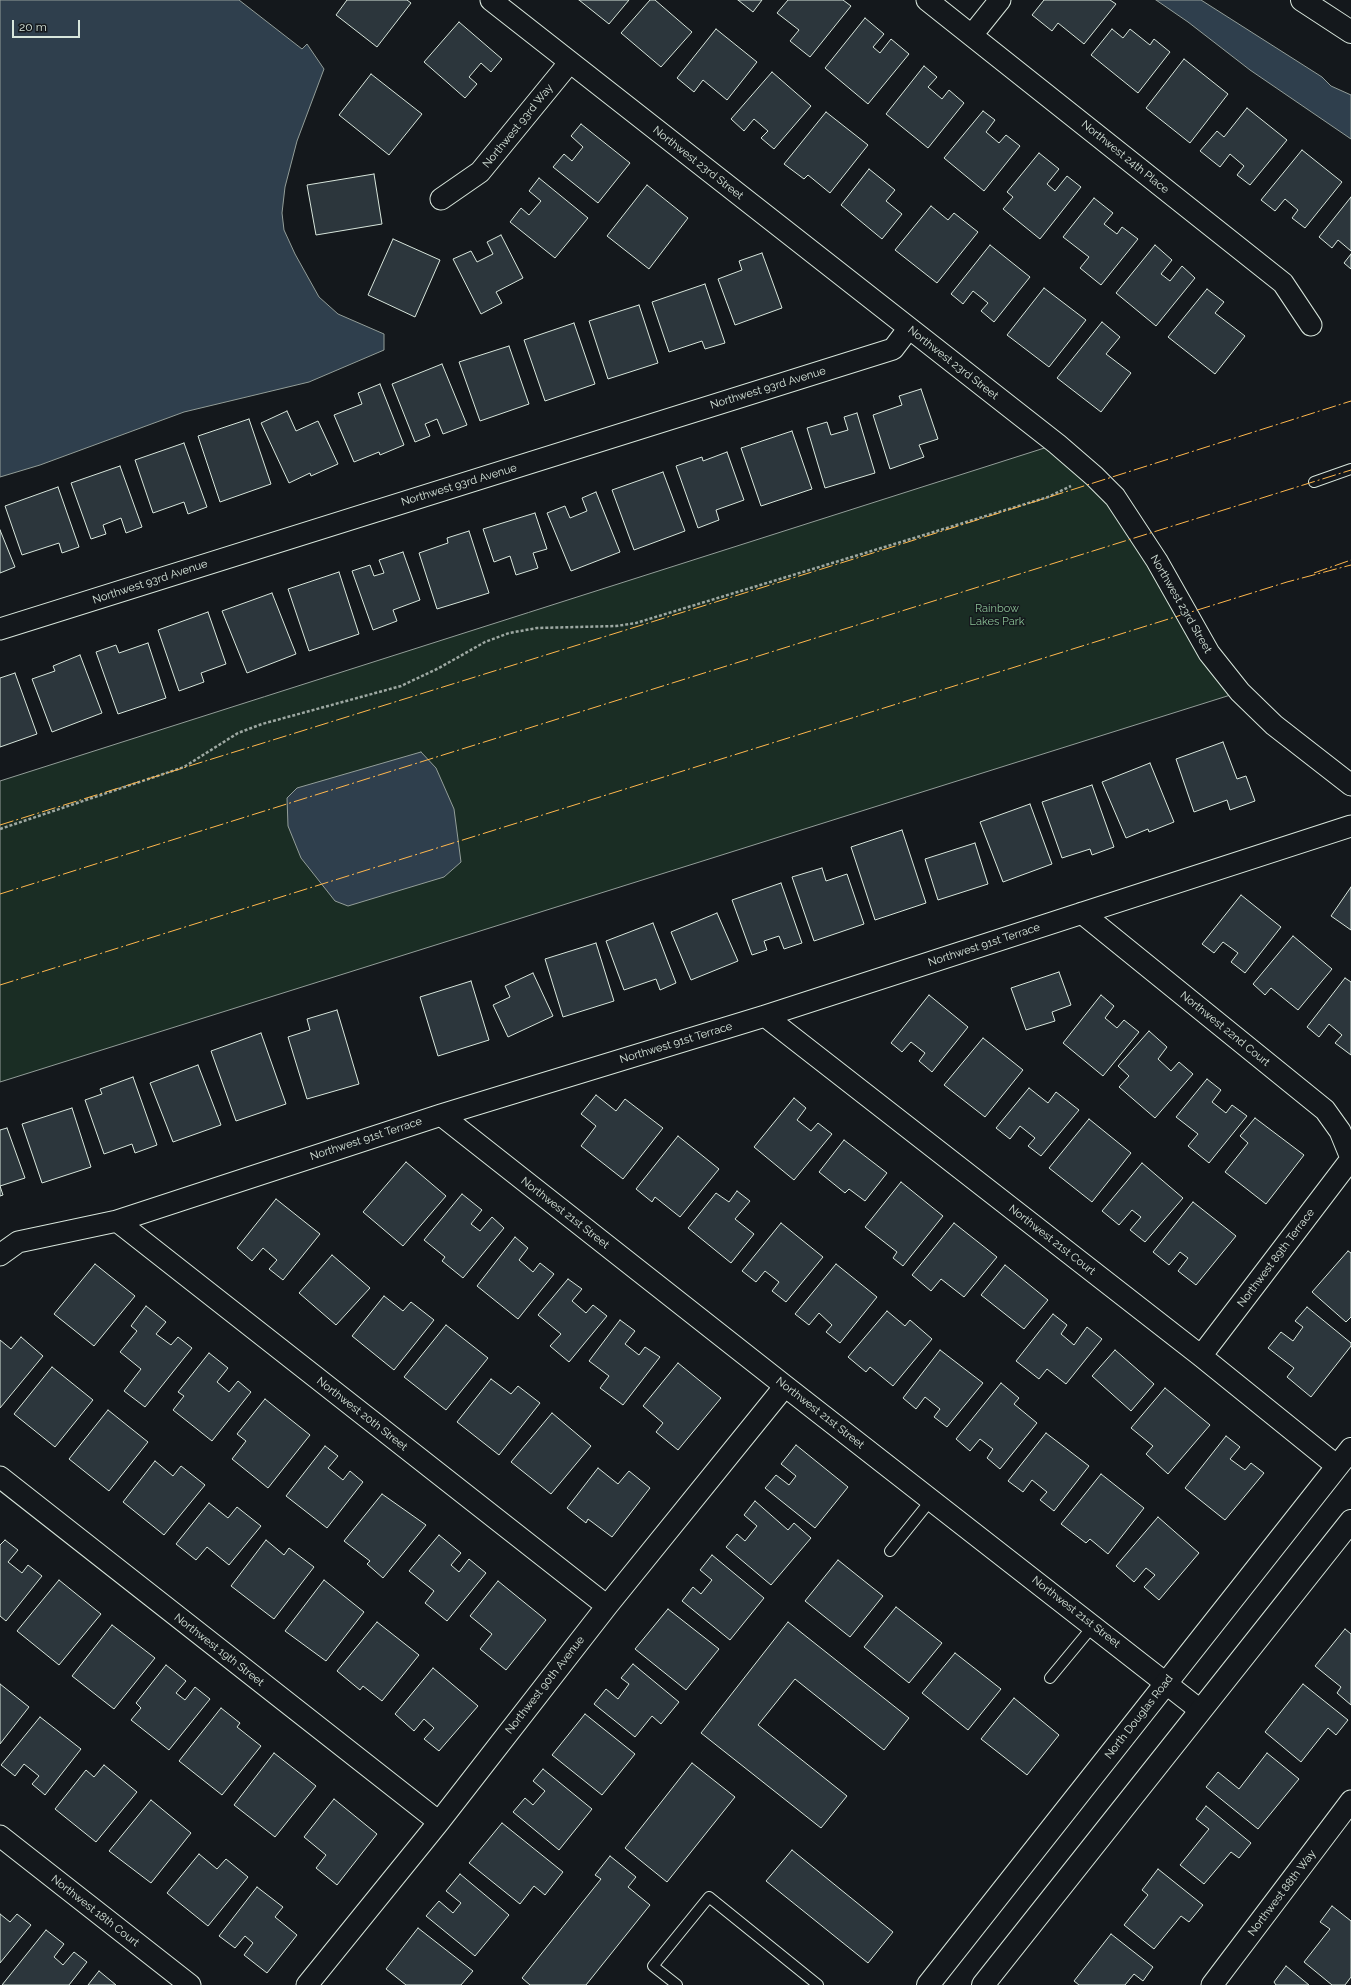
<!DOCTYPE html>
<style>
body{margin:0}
#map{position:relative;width:1351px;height:1985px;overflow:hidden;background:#14181c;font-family:Raleway,sans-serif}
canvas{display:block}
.scale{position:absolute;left:12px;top:20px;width:68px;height:18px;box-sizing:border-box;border:2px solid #d8e6dc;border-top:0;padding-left:5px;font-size:12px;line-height:14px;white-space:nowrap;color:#d8e6dc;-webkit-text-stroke:3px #14181c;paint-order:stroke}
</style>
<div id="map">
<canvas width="1351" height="1985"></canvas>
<div class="scale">20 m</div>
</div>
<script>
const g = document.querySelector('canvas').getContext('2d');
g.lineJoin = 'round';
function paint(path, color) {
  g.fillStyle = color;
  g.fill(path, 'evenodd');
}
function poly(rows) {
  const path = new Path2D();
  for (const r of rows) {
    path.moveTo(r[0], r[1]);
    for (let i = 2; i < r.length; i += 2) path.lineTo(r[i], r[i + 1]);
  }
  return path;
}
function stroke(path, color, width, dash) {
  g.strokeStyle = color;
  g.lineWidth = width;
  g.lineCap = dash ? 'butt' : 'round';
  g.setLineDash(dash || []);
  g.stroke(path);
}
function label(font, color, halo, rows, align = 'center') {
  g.font = font + ' Raleway,sans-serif';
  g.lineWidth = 3;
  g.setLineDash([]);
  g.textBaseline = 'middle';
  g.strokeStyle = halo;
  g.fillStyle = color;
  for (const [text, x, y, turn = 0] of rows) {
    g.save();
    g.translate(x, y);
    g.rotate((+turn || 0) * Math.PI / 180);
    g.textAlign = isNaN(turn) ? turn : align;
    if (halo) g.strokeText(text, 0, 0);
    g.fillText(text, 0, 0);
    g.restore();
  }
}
const green = poly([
 [1057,444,1094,476,1240,692,0,1082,0,781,1057,444]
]);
paint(green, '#1a2d24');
stroke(green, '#939e99', 1);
const water = poly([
 [0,0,239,0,302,49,307,44,324,69,297,141,285,187,282,213,284,230,295,254,319,297,338,314,384,334,384,350,309,382,184,412,40,465,0,477,0,0],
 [1156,0,1201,0,1322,77,1331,86,1351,95,1351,139,1250,70,1188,22,1156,0],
 [421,752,436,768,454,809,461,862,444,877,348,906,335,901,301,858,288,826,287,798,297,788,421,752]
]);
paint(water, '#2f3f4d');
stroke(water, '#939e99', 1);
const building = poly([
 [347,0,407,0,411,3,377,47,336,15,347,0],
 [579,0,629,0,609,24,579,0],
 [650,0,655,0,692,32,661,67,621,33,650,0],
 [738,0,762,0,753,12,738,0],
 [788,0,843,0,851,6,810,57,790,41,799,30,777,13,788,0],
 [1044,0,1110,0,1116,4,1084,44,1058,23,1052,31,1032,15,1044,0],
 [865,18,884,34,873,47,880,53,891,39,909,54,868,104,825,68,865,18],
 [459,22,502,59,491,72,481,63,469,77,477,84,465,98,424,62,459,22],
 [716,29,757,62,727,100,703,80,694,92,677,78,716,29],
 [1112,29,1123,38,1130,29,1150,45,1154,39,1170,52,1138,93,1091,55,1112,29],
 [1184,59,1228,94,1190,143,1146,108,1184,59],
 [924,66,937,77,928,87,942,99,949,90,964,103,928,148,886,114,924,66],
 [772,72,811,106,774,149,761,138,768,131,754,119,744,131,731,119,772,72],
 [371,74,422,114,389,155,339,115,371,74],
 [1247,108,1287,140,1250,185,1237,175,1244,166,1230,154,1220,167,1200,151,1217,131,1224,137,1247,108],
 [983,111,995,120,986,132,999,143,1006,135,1020,146,984,191,944,158,983,111],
 [826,112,868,145,830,193,808,175,804,179,784,164,826,112],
 [581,124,630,163,598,203,553,167,564,154,572,161,583,147,571,136,581,124],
 [1302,150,1342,182,1305,228,1292,218,1298,210,1285,199,1275,211,1261,200,1302,150],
 [1039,153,1059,169,1047,184,1055,191,1067,176,1081,187,1040,239,1003,209,1013,197,1007,192,1039,153],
 [869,169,895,190,886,201,902,214,882,239,841,205,869,169],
 [374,174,382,224,316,235,307,185,374,174],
 [539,178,588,218,555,258,510,222,521,208,529,215,541,201,529,191,539,178],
 [647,185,688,218,649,269,607,236,647,185],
 [1351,197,1351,251,1338,240,1332,248,1319,237,1351,197],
 [1094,198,1113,213,1104,224,1117,234,1122,227,1138,239,1101,285,1080,268,1089,257,1063,237,1094,198],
 [931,206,948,220,954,213,978,232,937,283,895,250,931,206],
 [501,235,523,278,496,292,502,303,481,314,453,259,471,251,477,262,493,254,487,242,501,235],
 [393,239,440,260,415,317,368,295,393,239],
 [990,245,1030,277,994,322,981,311,988,303,973,291,963,304,951,294,990,245],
 [1155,245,1172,260,1161,274,1170,281,1182,266,1195,278,1156,326,1116,293,1155,245],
 [762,253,782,308,735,325,718,279,742,270,739,261,762,253],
 [1351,254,1351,269,1344,263,1351,254],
 [705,284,725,343,705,349,702,341,669,352,652,302,705,284],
 [1044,288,1086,320,1049,367,1007,335,1044,288],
 [1207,289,1224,302,1215,313,1245,336,1215,374,1168,337,1207,289],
 [639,305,658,363,608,379,589,321,639,305],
 [1102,322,1120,337,1106,354,1131,373,1101,412,1057,378,1102,322],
 [574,323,595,384,545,401,524,340,574,323],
 [509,346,529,404,480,421,459,362,509,346],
 [442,364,467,425,443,434,437,419,425,424,430,436,415,442,392,384,442,364],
 [380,384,404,445,380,455,379,452,354,462,334,415,362,404,358,393,380,384],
 [921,389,938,439,919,445,924,457,890,469,873,415,902,405,899,396,921,389],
 [287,411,296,431,318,421,338,464,311,476,310,473,289,483,261,423,287,411],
 [857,413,875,473,825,488,807,428,827,422,831,435,848,430,844,417,857,413],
 [249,419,271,484,220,502,198,436,249,419],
 [792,431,812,489,761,506,741,448,792,431],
 [184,443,207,507,188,514,184,502,153,513,135,460,184,443],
 [727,452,744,500,716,510,719,520,698,528,676,466,702,457,703,461,727,452],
 [120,466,142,527,126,533,121,518,103,525,106,534,91,539,71,483,120,466],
 [663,472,685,531,634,550,612,490,663,472],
 [58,487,79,547,62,553,59,543,22,555,5,506,58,487],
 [596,492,620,552,571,571,547,513,565,506,570,518,587,511,582,498,596,492],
 [535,513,547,549,533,553,538,568,516,575,510,556,494,562,483,529,535,513],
 [0,530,15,567,0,573,0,530],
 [469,531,489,593,437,609,419,553,448,543,447,538,469,531],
 [403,552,420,600,393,610,397,621,373,630,352,571,370,565,374,576,384,573,379,560,403,552],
 [339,572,359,634,309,651,288,589,339,572],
 [272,593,296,654,247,673,222,611,272,593],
 [208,612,226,664,201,673,204,682,179,691,158,630,208,612],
 [148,643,166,698,118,714,96,652,116,645,119,653,148,643],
 [80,655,102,713,52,732,32,679,55,671,53,666,80,655],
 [15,673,37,734,0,747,0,678,15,673],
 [1223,742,1237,779,1246,776,1255,801,1230,810,1227,800,1194,812,1176,759,1223,742],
 [1150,763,1174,822,1149,832,1148,829,1126,838,1102,782,1150,763],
 [1092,785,1114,847,1092,855,1090,849,1062,858,1042,802,1092,785],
 [1030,804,1052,864,1003,882,980,822,1030,804],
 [902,830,926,903,875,920,851,847,902,830],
 [975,843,988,884,938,900,925,859,975,843],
 [822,868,826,881,847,874,864,924,814,941,792,877,822,868],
 [781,883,802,943,784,949,779,936,764,941,767,950,752,955,732,900,781,883],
 [1351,887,1351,930,1331,916,1351,887],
 [1241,895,1281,927,1245,973,1231,962,1238,953,1223,942,1214,953,1202,944,1241,895],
 [717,913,738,961,691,980,671,932,717,913],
 [653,923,676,983,660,990,656,979,624,990,606,941,653,923],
 [1293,936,1332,969,1298,1010,1271,988,1265,995,1253,984,1293,936],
 [596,943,614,1001,563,1017,545,959,596,943],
 [1059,972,1071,1005,1052,1012,1055,1021,1026,1030,1011,988,1059,972],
 [533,973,553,1016,508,1037,493,1005,510,997,505,986,533,973],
 [1345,978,1351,982,1351,1055,1335,1043,1342,1035,1329,1024,1319,1037,1307,1027,1345,978],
 [471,981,489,1040,438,1056,420,997,471,981],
 [929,995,968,1027,932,1072,919,1061,925,1053,911,1042,902,1052,891,1043,929,995],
 [1101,995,1114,1006,1105,1018,1117,1028,1124,1020,1139,1032,1103,1076,1063,1043,1101,995],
 [337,1010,359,1084,307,1099,288,1037,310,1030,307,1019,337,1010],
 [1149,1031,1167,1047,1158,1059,1171,1071,1179,1062,1193,1074,1155,1118,1119,1087,1129,1076,1118,1066,1149,1031],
 [261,1033,286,1104,236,1121,211,1051,261,1033],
 [983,1038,1023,1070,985,1117,944,1085,983,1038],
 [198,1065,221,1125,173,1142,150,1083,198,1065],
 [133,1077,157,1145,135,1153,132,1144,104,1154,85,1100,102,1094,100,1089,133,1077],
 [1207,1079,1221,1090,1212,1102,1226,1113,1232,1105,1247,1116,1209,1163,1188,1146,1198,1134,1176,1117,1207,1079],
 [1029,1088,1048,1103,1056,1092,1079,1110,1041,1156,1028,1146,1035,1138,1020,1126,1010,1139,996,1128,1029,1088],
 [596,1095,616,1111,625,1099,663,1128,623,1179,581,1146,596,1126,581,1114,596,1095],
 [794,1098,806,1108,797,1120,811,1131,818,1123,832,1134,794,1180,754,1147,794,1098],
 [72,1108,91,1167,42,1183,22,1124,72,1108],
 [1255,1118,1304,1155,1266,1204,1225,1172,1248,1143,1240,1136,1255,1118],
 [1089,1119,1131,1153,1092,1202,1049,1168,1089,1119],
 [7,1128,25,1178,0,1186,3,1195,0,1196,0,1130,7,1128],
 [678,1136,719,1169,680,1217,655,1197,652,1202,636,1189,678,1136],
 [844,1140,887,1173,865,1201,849,1189,845,1193,819,1172,844,1140],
 [406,1162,446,1196,403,1246,363,1212,406,1162],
 [1142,1163,1183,1198,1145,1242,1130,1230,1141,1217,1132,1210,1119,1225,1102,1211,1142,1163],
 [901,1182,943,1216,903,1266,893,1258,897,1252,865,1227,901,1182],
 [737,1191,750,1201,735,1219,754,1234,731,1263,688,1228,716,1193,729,1202,737,1191],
 [462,1194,482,1210,471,1224,480,1231,492,1217,504,1228,463,1278,442,1261,445,1257,424,1240,462,1194],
 [276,1199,320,1234,283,1280,269,1269,277,1260,263,1248,252,1261,237,1248,276,1199],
 [1193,1202,1236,1236,1196,1285,1178,1271,1188,1258,1180,1252,1169,1265,1153,1252,1193,1202],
 [781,1223,823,1257,786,1302,772,1291,779,1282,765,1271,756,1282,742,1271,781,1223],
 [954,1223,997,1257,964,1297,941,1279,931,1291,912,1275,954,1223],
 [515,1237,528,1248,519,1260,533,1272,540,1263,554,1274,518,1319,477,1286,515,1237],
 [1348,1251,1351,1253,1351,1317,1346,1322,1312,1292,1348,1251],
 [332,1255,370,1288,336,1325,299,1293,332,1255],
 [95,1264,135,1296,94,1346,54,1314,95,1264],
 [836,1264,877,1297,840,1343,826,1332,832,1325,819,1313,809,1325,795,1314,836,1264],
 [1005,1265,1048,1300,1024,1329,981,1295,1005,1265],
 [568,1279,582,1289,572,1301,586,1313,593,1305,607,1316,569,1362,550,1346,561,1334,538,1315,568,1279],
 [384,1296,403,1311,411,1302,434,1320,394,1370,352,1336,384,1296],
 [146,1306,166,1322,156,1334,171,1345,178,1337,192,1348,145,1407,124,1391,141,1369,120,1352,137,1331,131,1326,146,1306],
 [1307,1307,1351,1343,1351,1346,1311,1397,1287,1377,1294,1368,1268,1348,1281,1332,1293,1341,1303,1327,1295,1321,1307,1307],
 [887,1311,905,1326,910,1320,932,1339,893,1386,870,1367,866,1372,848,1357,887,1311],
 [1053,1314,1067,1325,1061,1334,1074,1345,1087,1327,1102,1339,1066,1384,1047,1369,1039,1379,1016,1361,1053,1314],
 [620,1320,635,1331,625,1344,639,1355,645,1347,660,1357,623,1405,600,1388,609,1376,589,1361,620,1320],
 [446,1325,488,1358,446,1410,404,1377,446,1325],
 [21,1337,43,1356,0,1408,0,1340,11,1349,21,1337],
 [940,1350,983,1383,947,1427,934,1417,940,1409,925,1397,916,1409,903,1398,940,1350],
 [1115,1350,1154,1384,1131,1411,1092,1376,1115,1350],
 [209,1353,228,1368,217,1382,229,1392,238,1381,251,1392,212,1441,173,1410,184,1396,178,1392,209,1353],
 [678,1363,721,1398,678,1450,656,1432,663,1423,643,1406,678,1363],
 [52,1367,93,1400,55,1447,14,1414,52,1367],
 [491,1379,511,1394,518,1386,540,1403,499,1455,457,1422,491,1379],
 [1001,1383,1019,1398,1014,1404,1037,1423,1000,1469,987,1458,993,1449,980,1439,970,1451,956,1439,1001,1383],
 [1165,1388,1210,1425,1168,1474,1146,1454,1153,1446,1131,1428,1165,1388],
 [265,1399,310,1435,268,1488,232,1459,246,1441,237,1434,265,1399],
 [108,1410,148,1442,109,1491,69,1459,108,1410],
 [552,1413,591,1446,551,1494,511,1462,552,1413],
 [1046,1433,1089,1466,1054,1511,1040,1500,1047,1492,1032,1480,1023,1492,1008,1481,1046,1433],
 [1226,1436,1240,1447,1230,1459,1245,1470,1251,1463,1264,1473,1225,1520,1185,1488,1226,1436],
 [796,1445,848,1487,815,1528,765,1488,776,1475,789,1485,796,1476,781,1464,796,1445],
 [325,1446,338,1456,328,1468,343,1480,350,1471,363,1482,327,1528,286,1496,325,1446],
 [155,1461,173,1476,181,1466,205,1485,164,1535,123,1502,155,1461],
 [598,1468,618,1484,629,1471,650,1488,612,1537,588,1519,586,1523,567,1508,598,1468],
 [1101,1474,1144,1508,1108,1554,1090,1539,1086,1543,1061,1524,1101,1474],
 [382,1494,426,1525,383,1578,367,1564,370,1561,344,1541,382,1494],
 [755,1501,788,1530,794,1523,811,1538,771,1585,726,1547,737,1534,745,1541,757,1526,744,1515,755,1501],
 [209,1503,228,1518,237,1507,261,1526,229,1565,207,1547,196,1560,176,1544,209,1503],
 [1158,1517,1199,1553,1159,1600,1144,1587,1155,1575,1146,1568,1134,1582,1116,1566,1158,1517],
 [439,1535,461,1553,451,1565,459,1572,469,1559,486,1573,447,1621,425,1603,434,1591,409,1571,439,1535],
 [5,1540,18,1550,8,1562,22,1573,28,1565,42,1576,6,1621,0,1616,0,1545,5,1540],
 [266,1540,284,1555,289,1548,314,1567,274,1619,231,1586,266,1540],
 [712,1555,764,1598,730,1640,682,1601,693,1587,701,1594,712,1580,700,1570,712,1555],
 [838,1560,883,1596,850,1637,805,1601,838,1560],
 [59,1580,101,1614,59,1665,17,1631,59,1580],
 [324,1580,364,1612,326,1661,285,1631,324,1580],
 [498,1581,546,1620,506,1670,480,1649,492,1634,470,1616,498,1581],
 [896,1607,942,1643,909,1683,864,1647,896,1607],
 [668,1609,719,1649,686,1690,635,1649,668,1609],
 [377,1622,419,1655,382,1701,363,1686,360,1690,337,1671,377,1622],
 [788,1622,909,1718,884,1750,795,1679,758,1725,847,1796,821,1828,701,1733,788,1622],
 [112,1625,155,1658,114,1709,72,1676,112,1625],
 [1345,1629,1351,1634,1351,1705,1337,1693,1341,1687,1315,1666,1345,1629],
 [955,1653,1001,1689,968,1730,922,1693,955,1653],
 [633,1664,679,1702,661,1724,652,1716,635,1737,594,1704,606,1689,618,1699,629,1684,621,1678,633,1664],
 [166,1665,186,1681,176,1693,185,1700,195,1687,210,1699,169,1750,131,1720,141,1708,136,1703,166,1665],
 [433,1668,478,1706,439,1751,424,1739,434,1728,424,1719,414,1731,395,1714,433,1668],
 [0,1684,29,1707,0,1744,0,1684],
 [1303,1684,1348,1720,1336,1735,1328,1728,1301,1762,1265,1732,1303,1684],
 [1014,1698,1059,1735,1027,1775,981,1739,1014,1698],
 [221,1708,240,1723,237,1727,261,1746,222,1795,179,1761,221,1708],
 [585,1714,635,1754,602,1795,552,1755,585,1714],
 [40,1717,81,1749,45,1795,32,1784,39,1776,24,1764,15,1776,1,1765,40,1717],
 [274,1753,316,1786,275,1837,234,1805,274,1753],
 [1267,1753,1299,1779,1258,1829,1206,1787,1218,1772,1239,1789,1267,1753],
 [692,1763,735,1797,667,1882,625,1848,692,1763],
 [104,1765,137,1792,96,1842,55,1809,86,1770,94,1777,104,1765],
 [543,1769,592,1809,559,1850,513,1812,525,1798,533,1805,545,1791,533,1781,543,1769],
 [334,1799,377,1834,337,1885,316,1868,326,1855,304,1837,334,1799],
 [151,1800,191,1833,151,1883,109,1851,151,1800],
 [1206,1806,1251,1843,1239,1858,1231,1852,1204,1884,1180,1865,1209,1829,1196,1819,1206,1806],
 [502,1823,563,1872,545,1895,534,1886,520,1904,469,1863,502,1823],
 [792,1850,893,1932,868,1963,766,1881,792,1850],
 [199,1854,217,1869,226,1859,248,1877,208,1926,167,1893,199,1854],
 [610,1856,636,1877,628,1887,650,1905,586,1985,530,1985,522,1978,601,1879,595,1875,610,1856],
 [1158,1869,1203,1905,1189,1922,1181,1916,1154,1949,1124,1925,1148,1895,1142,1890,1158,1869],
 [460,1874,509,1915,475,1956,426,1916,439,1901,453,1913,461,1903,446,1891,460,1874],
 [257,1887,283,1907,275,1917,297,1935,267,1973,244,1955,253,1943,245,1936,235,1948,219,1936,257,1887],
 [1332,1906,1351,1921,1351,1977,1345,1985,1332,1985,1304,1962,1330,1929,1320,1922,1332,1906],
 [0,1914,10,1922,17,1914,31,1925,0,1963,0,1914],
 [418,1928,473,1971,461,1985,406,1985,386,1969,418,1928],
 [46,1930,64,1944,54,1957,63,1965,74,1952,87,1962,69,1985,2,1985,46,1930],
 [1111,1934,1153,1967,1143,1981,1134,1974,1125,1985,1079,1985,1074,1981,1111,1934],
 [1286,1966,1309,1985,1276,1985,1274,1982,1286,1966],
 [99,1971,116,1985,88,1985,99,1971]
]);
paint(building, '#2c363c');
stroke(building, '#d8e6dc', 1);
const service = poly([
 [1314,482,1351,469],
 [890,1551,931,1500],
 [1050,1678,1093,1626],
 [677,1985,653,1966,709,1897,818,1985]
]);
const minor = poly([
 [491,0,1057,444,1094,476,1115,497,1157,561,1209,653,1240,692,1274,725,1351,785],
 [927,0,1283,283,1311,325],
 [972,35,1000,0],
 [441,199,480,172,570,62],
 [0,629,893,349,909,328],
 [1082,913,1325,1110,1340,1131,1351,1158],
 [765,1016,1201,1356,1337,1466],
 [441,1115,785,1386,1200,1710],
 [117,1221,607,1606],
 [0,1255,18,1242,117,1221,441,1115,765,1016,1351,826],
 [1201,1356,1351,1159],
 [0,1477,439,1822],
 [0,1836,190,1985],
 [307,1985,439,1822,607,1606,785,1386],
 [1212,1985,1351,1801]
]);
const secondary = poly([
 [928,1985,1351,1449],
 [983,1985,1351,1521]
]);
const primary = poly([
 [1302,0,1351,32]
]);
stroke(service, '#d8e6dc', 12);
stroke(minor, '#d8e6dc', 23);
stroke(secondary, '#d8e6dc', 24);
stroke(primary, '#d8e6dc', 24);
stroke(poly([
 [0,829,184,767,238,733,262,724,401,686,439,668,485,642,509,633,537,628,616,626,636,623,1048,497,1071,486]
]), '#9da8a2', 2.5, [3, 2]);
stroke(service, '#14181c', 10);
stroke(minor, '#14181c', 21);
stroke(secondary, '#14181c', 22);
stroke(primary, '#14181c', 22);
stroke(poly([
 [1314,573,1351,560],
 [0,825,889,548,1351,401],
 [0,894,1351,470],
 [0,985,903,702,1287,582,1351,565]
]), '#ffb74d', 1, [14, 3, 2, 3]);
label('11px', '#d8e6dc', '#14181c', [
 ["Northwest 93rd Way",518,126,-51],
 ["Northwest 24th Place",1125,157,39],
 ["Northwest 23rd Street",698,163,38],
 ["Northwest 23rd Street",953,363,38],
 ["Northwest 93rd Avenue",768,388,-17],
 ["Northwest 93rd Avenue",459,485,-17],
 ["Northwest 93rd Avenue",150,582,-18],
 ["Northwest 23rd Street",1181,604,60],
 ["Northwest 91st Terrace",984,945,-18],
 ["Northwest 22nd Court",1225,1029,39],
 ["Northwest 91st Terrace",676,1043,-17],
 ["Northwest 91st Terrace",366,1139,-18],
 ["Northwest 21st Street",565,1213,38],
 ["Northwest 21st Court",1052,1240,38],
 ["Northwest 89th Terrace",1276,1258,-53],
 ["Northwest 21st Street",820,1413,38],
 ["Northwest 20th Street",362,1414,38],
 ["Northwest 21st Street",1076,1612,38],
 ["Northwest 19th Street",219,1650,38],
 ["Northwest 90th Avenue",545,1685,-52],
 ["North Douglas Road",1139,1717,-52],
 ["Northwest 88th Way",1282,1893,-53],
 ["Northwest 18th Court",95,1911,38]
]);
label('11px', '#8ac095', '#14181c', [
 ["Rainbow",997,609],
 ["Lakes Park",997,622]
]);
</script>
